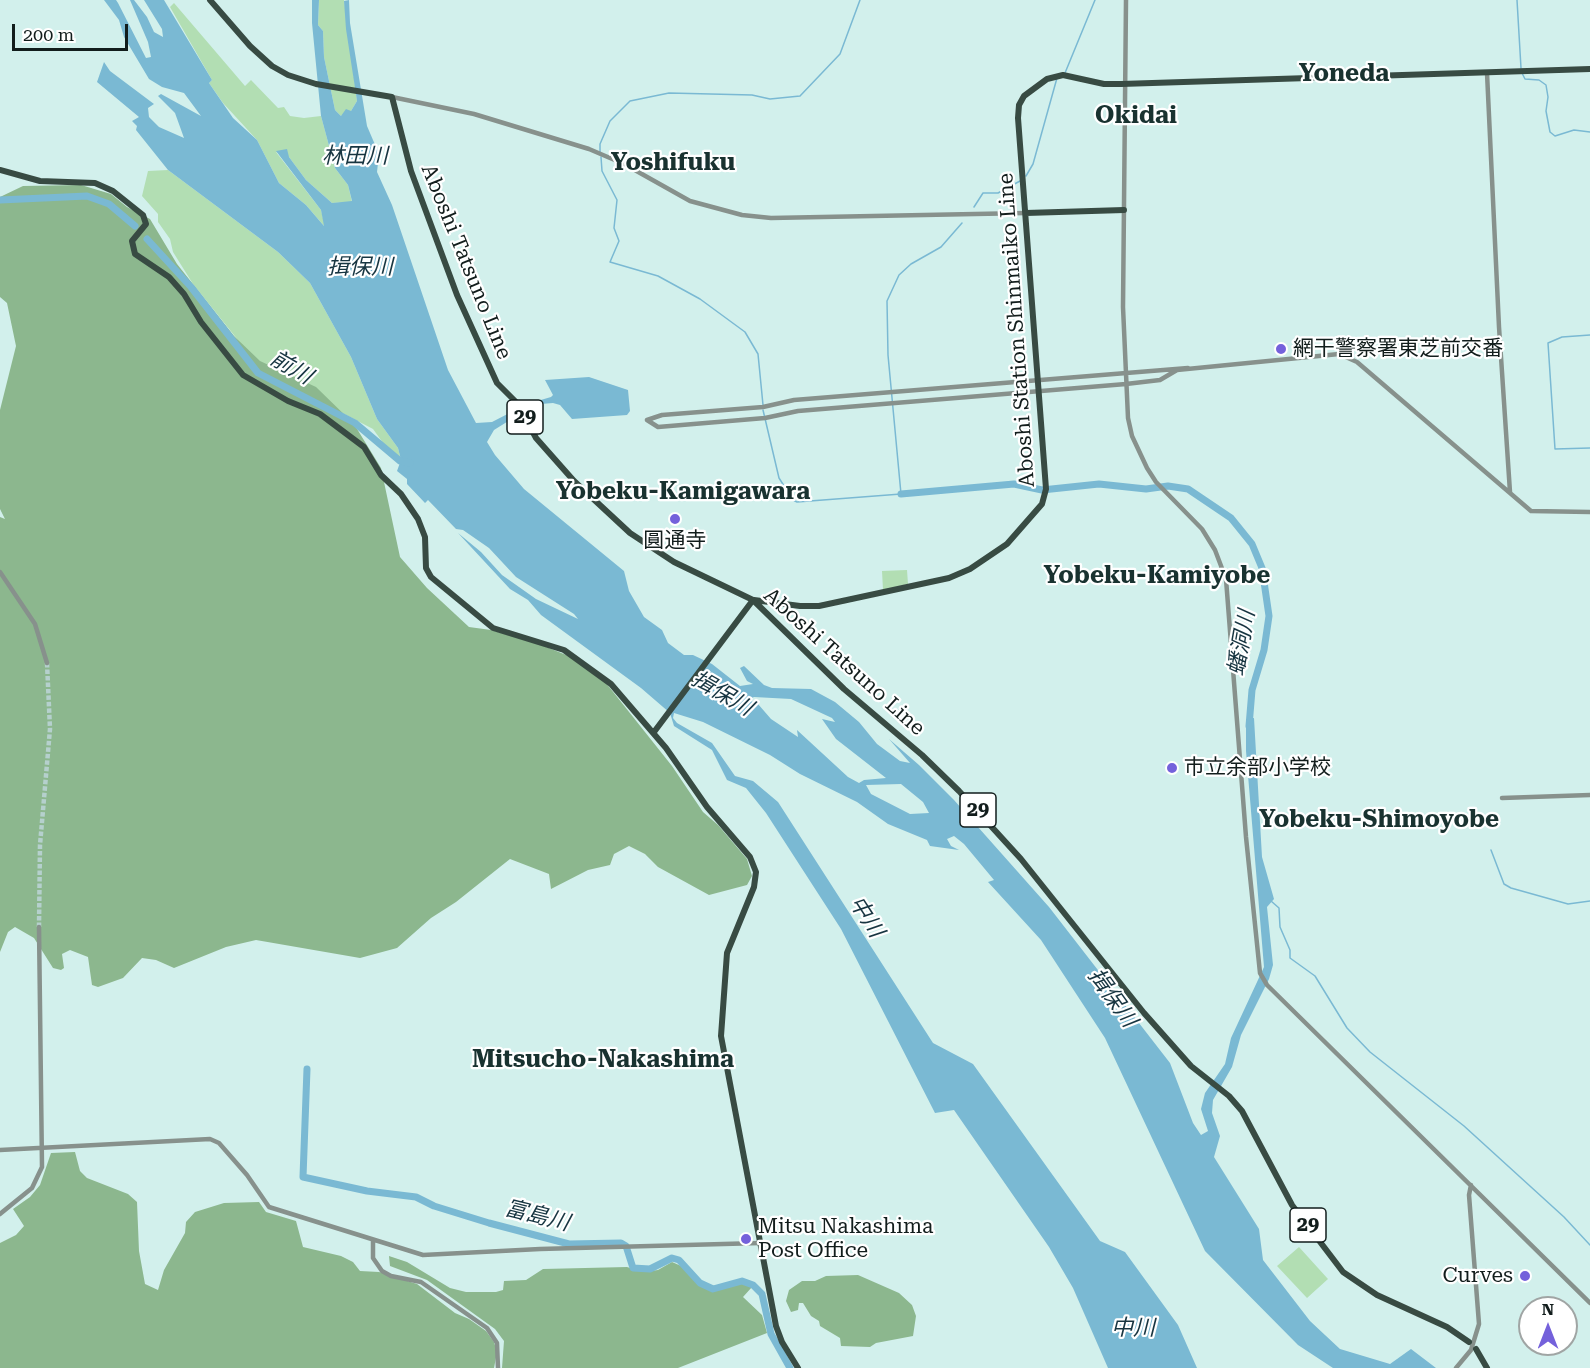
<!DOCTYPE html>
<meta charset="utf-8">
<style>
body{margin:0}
#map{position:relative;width:1590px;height:1368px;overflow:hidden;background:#d2f0ec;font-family:"Roboto Serif",serif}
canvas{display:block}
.north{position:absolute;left:1518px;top:1296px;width:60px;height:60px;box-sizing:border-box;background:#fff;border:2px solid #a0a5a4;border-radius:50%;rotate:0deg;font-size:16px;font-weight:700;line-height:24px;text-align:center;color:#121d1c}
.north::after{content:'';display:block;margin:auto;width:21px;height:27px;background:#7461db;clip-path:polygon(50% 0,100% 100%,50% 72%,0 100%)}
.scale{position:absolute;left:12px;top:24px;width:116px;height:27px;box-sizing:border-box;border:3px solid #121d1c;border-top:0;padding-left:8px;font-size:18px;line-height:21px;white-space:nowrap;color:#121d1c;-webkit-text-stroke:4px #fff;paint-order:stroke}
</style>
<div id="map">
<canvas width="1590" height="1368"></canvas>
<div class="north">N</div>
<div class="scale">200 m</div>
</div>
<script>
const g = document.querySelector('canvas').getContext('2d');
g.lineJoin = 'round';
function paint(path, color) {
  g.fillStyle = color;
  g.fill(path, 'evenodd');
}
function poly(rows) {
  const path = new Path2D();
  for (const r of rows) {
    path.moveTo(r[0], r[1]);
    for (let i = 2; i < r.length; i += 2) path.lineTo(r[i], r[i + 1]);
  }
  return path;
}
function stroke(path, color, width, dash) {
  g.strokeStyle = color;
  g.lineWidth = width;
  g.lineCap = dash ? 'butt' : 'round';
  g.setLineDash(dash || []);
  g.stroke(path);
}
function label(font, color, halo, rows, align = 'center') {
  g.font = font + ' "Roboto Serif","Noto Sans JP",serif';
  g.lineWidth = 4.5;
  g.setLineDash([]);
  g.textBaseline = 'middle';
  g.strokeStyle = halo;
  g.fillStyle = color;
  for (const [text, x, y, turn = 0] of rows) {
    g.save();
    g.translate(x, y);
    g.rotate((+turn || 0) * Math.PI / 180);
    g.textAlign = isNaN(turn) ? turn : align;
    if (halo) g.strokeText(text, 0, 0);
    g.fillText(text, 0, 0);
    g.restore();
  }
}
paint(poly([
 [319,0,344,0,357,101,351,111,341,116,335,110,324,57,323,31,318,25],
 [174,3,245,86,251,80,278,108,284,107,290,116,304,118,321,116,335,168,348,185,352,202,332,203,306,180,289,157,276,152,321,210,325,227,306,205,279,183,257,140,223,103,209,83,212,80,170,7],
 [168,170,278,252,310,283,351,357,377,419,398,448,401,460,398,462,394,458,373,429,304,393,250,355,193,284,173,252,170,239,158,222,158,214,142,196,148,171],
 [907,570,908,584,883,590,882,571],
 [1299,1247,1328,1279,1307,1298,1277,1266]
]), '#b2deb3');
paint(poly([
 [81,185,111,194,127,207,150,219,177,264,234,336,260,361,316,387,354,424,381,468,400,557,427,588,469,627,491,630,539,644,576,659,606,683,672,766,703,812,718,825,747,859,752,876,747,885,709,895,658,867,645,854,629,846,614,854,610,865,588,870,551,889,549,874,510,859,456,902,431,918,397,948,360,958,256,940,226,947,174,968,156,960,142,958,123,978,98,987,92,985,88,957,70,950,62,954,64,968,61,970,53,968,34,938,15,927,8,932,0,952,0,517,5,519,0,509,0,410,16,346,7,303,0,297,0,197,23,186],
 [75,1152,80,1171,87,1178,128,1194,137,1202,139,1251,145,1284,158,1290,164,1270,185,1233,186,1222,195,1212,224,1203,259,1202,266,1212,296,1221,303,1247,341,1256,353,1262,360,1271,379,1272,417,1284,455,1313,469,1319,486,1331,494,1342,497,1352,494,1368,0,1368,0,1243,16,1235,24,1226,13,1209,30,1197,40,1185,51,1153],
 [389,1256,407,1262,450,1288,466,1292,496,1292,503,1290,504,1281,526,1280,543,1269,627,1267,643,1272,658,1270,672,1262,688,1269,700,1286,711,1290,744,1283,752,1287,743,1297,762,1315,767,1333,678,1368,502,1368,504,1341,495,1329,427,1280,390,1266],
 [858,1275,899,1293,912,1305,916,1316,913,1336,876,1343,870,1347,841,1346,840,1338,820,1326,819,1321,811,1316,803,1303,799,1303,798,1310,791,1312,786,1301,789,1290,802,1281,815,1281,826,1276]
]), '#8cb78e');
paint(poly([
 [104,0,116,0,118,3,146,58,151,57,148,42,130,0,134,0,147,17,154,32,163,37,162,29,144,0,164,0,212,80,209,83,233,118,257,140,279,183,306,205,324,226,321,210,276,151,287,149,289,157,306,180,332,203,352,201,348,185,335,168,321,116,312,23,312,0,319,0,318,25,323,31,324,57,335,110,341,116,346,109,351,111,357,101,346,29,344,1,349,0,350,23,367,126,379,154,377,172,392,205,448,370,476,423,492,422,527,404,551,397,553,395,545,380,589,377,628,390,630,411,627,415,572,419,560,405,553,403,541,404,518,415,494,430,487,442,495,455,524,489,624,571,629,591,644,617,662,630,668,643,684,655,693,655,712,664,740,686,753,684,747,681,740,668,744,666,764,685,772,688,811,689,835,702,859,722,877,744,900,761,910,763,889,739,919,765,954,800,1049,907,1170,1063,1193,1123,1201,1135,1208,1131,1201,1109,1205,1093,1225,1064,1231,1038,1264,967,1246,751,1246,719,1254,718,1262,857,1274,899,1267,907,1273,965,1269,979,1241,1035,1232,1067,1213,1100,1212,1113,1220,1136,1214,1157,1259,1229,1263,1260,1310,1321,1340,1349,1390,1364,1411,1349,1436,1368,1333,1368,1298,1345,1205,1251,1105,1038,1041,940,988,882,994,880,964,844,954,836,947,839,951,846,959,850,930,846,927,840,888,824,857,802,800,774,770,755,703,722,674,713,673,718,677,723,712,743,735,776,753,781,778,802,933,1043,973,1064,1100,1241,1125,1252,1178,1325,1197,1368,1108,1368,1073,1288,1049,1247,954,1110,935,1113,841,929,766,813,746,788,727,780,712,750,674,726,670,713,641,688,541,615,528,600,510,589,458,533,481,552,502,575,536,599,578,619,574,614,516,577,489,548,463,530,456,529,428,500,425,503,407,484,407,479,397,471,401,460,398,448,377,419,351,357,310,283,278,252,168,170,136,130,137,126,132,121,139,117,97,82,104,62,110,71,154,104,148,108,149,117,159,127,184,138,175,113,158,96,161,94,201,116,184,93,162,87,149,79,124,37,119,20],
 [754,697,791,699,832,718,835,722,822,719,836,739,886,778,864,780,859,783,848,777,797,730,798,737,771,719,758,704,748,700],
 [901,784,923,802,929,813,910,814,871,794,866,785]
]), '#7ab9d3');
stroke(poly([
 [1517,0,1521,68],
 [1065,73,1095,0],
 [1522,73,1525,79,1539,80,1546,85,1548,97,1546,111,1550,132,1555,136,1574,130,1590,132],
 [600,152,600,144,610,121,630,101,669,93,752,95,770,99,800,96,840,54,860,0],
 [601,157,602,171,617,200,614,228,619,241,610,262,658,276,700,299,745,332,758,354,763,405],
 [1026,176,1033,164,1057,78],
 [974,207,983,193,998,193,1020,181],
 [1590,335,1562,337,1548,343,1555,449,1590,448],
 [763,410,779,478,793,500,797,502,901,494,888,355,887,301,899,275,911,264,941,247,962,223],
 [1491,850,1504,884,1511,888,1568,904,1590,901],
 [1271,901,1279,908,1280,927,1290,950,1290,958,1315,976,1347,1028,1370,1052,1464,1126,1564,1217,1590,1245]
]), '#7ab9d3', 1.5);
stroke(poly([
 [0,200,87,196,109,204,135,226],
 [147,239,191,287,258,373,355,423,400,461,410,463],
 [901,494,1014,484,1042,490,1099,484,1146,489,1168,486,1188,489,1231,518,1252,544,1262,568,1269,616,1264,650,1252,690,1249,726],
 [307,1069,303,1177,367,1191,416,1197,434,1206,489,1223,569,1244,621,1243,626,1246,633,1268,650,1269,672,1258,679,1260,700,1283,713,1289,742,1281,753,1285,762,1294,771,1334,790,1368]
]), '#7ab9d3', 7);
stroke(poly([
 [39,927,40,845,50,729,47,663]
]), '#b5d0cd', 4.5, [4.5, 2]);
stroke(poly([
 [1126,0,1123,307,1128,418,1132,436,1147,468,1156,482,1202,529,1215,550,1226,579,1246,837,1260,973,1267,985,1590,1303],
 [1487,73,1499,327,1510,492],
 [392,97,474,114,589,149,624,164,690,201,742,215,771,218,1026,213],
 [1188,368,794,400,763,407,662,415,647,420,658,427,765,418,798,411,1126,384,1160,380,1177,370,1339,354,1357,362,1531,511,1590,512],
 [0,572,35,624,47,663],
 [1502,798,1590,795],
 [0,1150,210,1139,219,1143,247,1175,269,1207,423,1255,540,1249,760,1243],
 [0,1214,32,1188,42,1167,39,927],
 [373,1240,373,1258,382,1271,391,1276,421,1282,487,1328,497,1343,498,1368],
 [1456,1368,1471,1350,1479,1324,1469,1195,1471,1185]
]), '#87918c', 4.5);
stroke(poly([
 [210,0,250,46,272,66,288,75,316,84,392,97,411,171,457,295,497,383,518,404,536,438,574,481,630,533,674,562,753,600,844,689,922,755,959,791,1021,859,1144,1013,1191,1066,1229,1096,1242,1111,1292,1205,1343,1272,1377,1295,1447,1327,1469,1342],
 [0,170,40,181,95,183,113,191,143,215,146,224,132,241,135,254,169,277,184,294,201,322,243,375,288,401,320,414,364,447,381,475,401,494,418,519,425,537,426,568,431,577,493,628,564,650,611,684,666,748,707,807,750,857,756,872,754,887,727,953,721,1036,776,1326,782,1342,798,1368],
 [1026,213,1124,210],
 [754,600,800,606,819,606,949,578,970,569,1007,544,1042,504,1046,489,1018,118,1019,105,1024,96,1047,79,1063,75,1104,84,1121,84,1590,69],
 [654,732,753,600],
 [1476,1349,1487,1368]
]), '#384b43', 6);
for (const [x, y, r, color] of [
 [1281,349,6,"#7461db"],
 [675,519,6,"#7461db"],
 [1172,768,6,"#7461db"],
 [746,1239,6,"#7461db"],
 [1525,1276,6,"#7461db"]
]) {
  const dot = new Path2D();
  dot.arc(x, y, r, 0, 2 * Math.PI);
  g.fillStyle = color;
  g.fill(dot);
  stroke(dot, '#fff', 2);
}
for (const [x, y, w] of [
 [525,417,36],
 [978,810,36],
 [1308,1225,36]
]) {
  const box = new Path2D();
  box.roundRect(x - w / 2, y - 17, w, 34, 4.5);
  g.fillStyle = '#fff';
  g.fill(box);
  stroke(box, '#121d1c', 1.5);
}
label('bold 20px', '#121d1c', null, [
 ["29",525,417],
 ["29",978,810],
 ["29",1308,1225]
]);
label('21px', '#121d1c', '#fff', [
 ["Aboshi Tatsuno Line",466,262,68],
 ["Aboshi Station Shinmaiko Line",1017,330,-94],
 ["Aboshi Tatsuno Line",844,662,42]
]);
label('21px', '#121d1c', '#fff', [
 ["網干警察署東芝前交番",1293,349],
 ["圓通寺",675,541,"center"],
 ["市立余部小学校",1184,768],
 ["Mitsu Nakashima",758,1227],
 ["Post Office",758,1251],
 ["Curves",1513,1276,"right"]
], 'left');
label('italic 22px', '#173541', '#fff', [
 ["林田川",355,157],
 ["揖保川",360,268],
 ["前川",291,368,30],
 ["蟠洞川",1242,643,-80],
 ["揖保川",722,694,30],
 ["中川",866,917,57],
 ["揖保川",1112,998,54],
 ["富島川",537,1216,14],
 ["中川",1133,1329]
]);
label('bold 24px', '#193230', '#fff', [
 ["Yoneda",1344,74],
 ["Okidai",1136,116],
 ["Yoshifuku",673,163],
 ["Yobeku-Kamigawara",683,492],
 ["Yobeku-Kamiyobe",1157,576],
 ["Yobeku-Shimoyobe",1379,820],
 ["Mitsucho-Nakashima",603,1060]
]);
</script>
